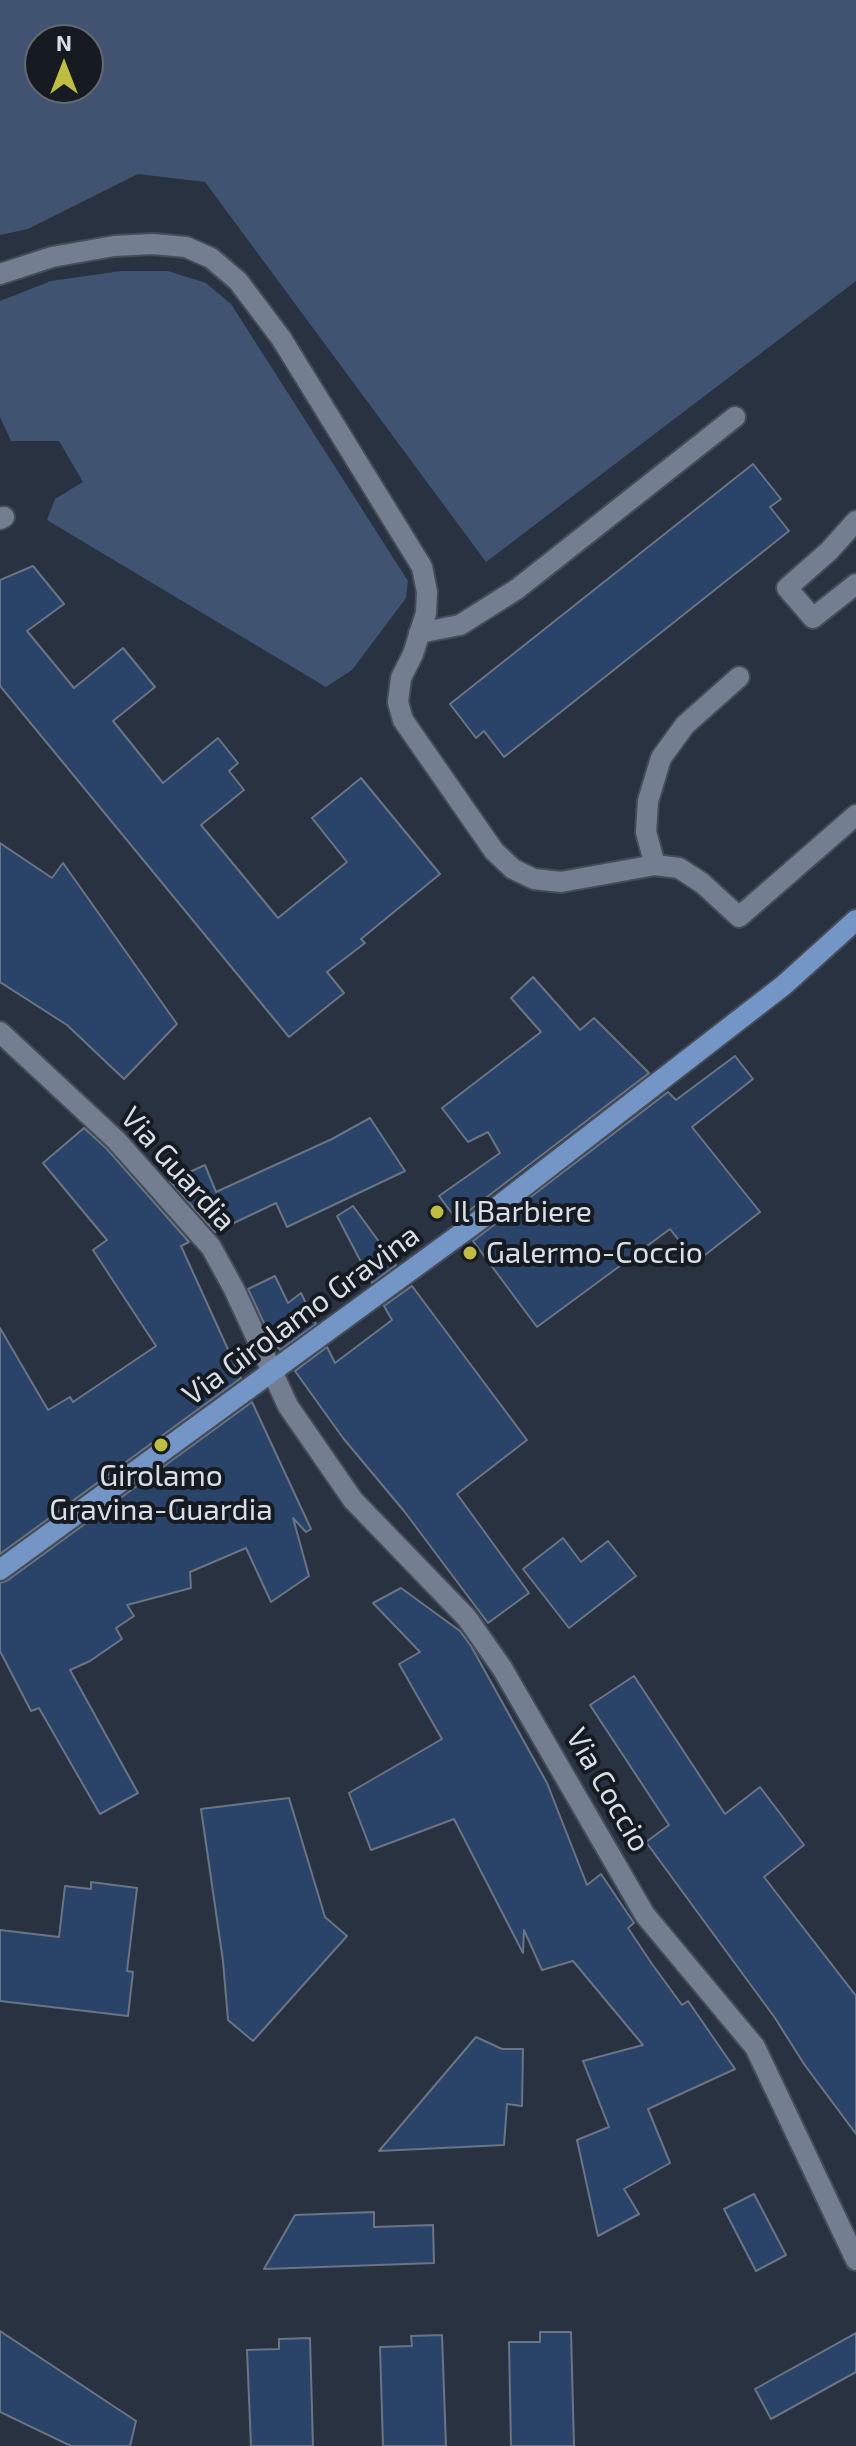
<!DOCTYPE html>
<style>
body{margin:0}
#map{position:relative;width:856px;height:2446px;overflow:hidden;background:#293241;font-family:"Exo 2",sans-serif}
canvas{display:block}
.north{position:absolute;left:24px;top:24px;width:80px;height:80px;box-sizing:border-box;background:#161a21;border:2px solid #646971;border-radius:50%;rotate:0deg;font-size:22px;font-weight:700;line-height:32px;text-align:center;color:#d9dfe8}
.north::after{content:'';display:block;margin:auto;width:28px;height:36px;background:#c0be40;clip-path:polygon(50% 0,100% 100%,50% 72%,0 100%)}
</style>
<div id="map">
<canvas width="856" height="2446"></canvas>
<div class="north">N</div>
</div>
<script>
const g = document.querySelector('canvas').getContext('2d');
g.lineJoin = 'round';
function paint(path, color) {
  g.fillStyle = color;
  g.fill(path, 'evenodd');
}
function poly(rows) {
  const path = new Path2D();
  for (const r of rows) {
    path.moveTo(r[0], r[1]);
    for (let i = 2; i < r.length; i += 2) path.lineTo(r[i], r[i + 1]);
  }
  return path;
}
function stroke(path, color, width, dash) {
  g.strokeStyle = color;
  g.lineWidth = width;
  g.lineCap = dash ? 'butt' : 'round';
  g.setLineDash(dash || []);
  g.stroke(path);
}
function label(font, color, halo, rows, align = 'center') {
  g.font = font + ' "Exo 2",sans-serif';
  g.lineWidth = 8;
  g.setLineDash([]);
  g.textBaseline = 'middle';
  g.strokeStyle = halo;
  g.fillStyle = color;
  for (const [text, x, y, turn = 0] of rows) {
    g.save();
    g.translate(x, y);
    g.rotate((+turn || 0) * Math.PI / 180);
    g.textAlign = isNaN(turn) ? turn : align;
    if (halo) g.strokeText(text, 0, 0);
    g.fillText(text, 0, 0);
    g.restore();
  }
}
paint(poly([
 [0,0,856,0,856,281,486,562,205,182,138,174,28,229,0,235],
 [88,40,88,88,40,88,40,40],
 [121,271,168,271,206,283,231,304,408,581,406,598,352,670,326,687,47,520,55,499,83,482,59,441,11,441,0,417,0,301,51,281]
]), '#405370');
const building = poly([
 [753,464,781,499,770,507,789,531,504,757,484,731,476,738,450,704,753,464],
 [33,566,64,604,27,631,74,688,123,648,155,687,113,721,163,783,218,738,238,763,229,771,244,790,201,825,278,918,347,862,312,818,361,778,440,874,361,939,365,943,327,972,344,993,289,1037,0,686,0,580,33,566],
 [0,843,52,878,63,863,177,1024,124,1079,67,1025,0,982,0,843],
 [533,977,580,1030,594,1018,649,1073,457,1220,439,1196,500,1153,488,1132,468,1142,442,1108,541,1032,511,998,533,977],
 [735,1056,753,1079,692,1127,760,1212,696,1262,670,1229,537,1327,473,1241,668,1092,676,1100,735,1056],
 [370,1118,405,1171,287,1227,276,1203,215,1232,170,1181,205,1165,216,1192,332,1139,370,1118],
 [84,1128,107,1149,189,1242,181,1246,241,1378,0,1554,0,1328,48,1410,70,1397,73,1402,156,1346,93,1250,107,1240,43,1163,84,1128],
 [353,1206,396,1265,372,1283,337,1216,353,1206],
 [275,1276,288,1303,301,1293,316,1324,280,1350,270,1336,248,1289,275,1276],
 [412,1286,527,1440,457,1494,529,1593,488,1623,404,1511,343,1438,295,1371,327,1347,335,1363,392,1320,384,1306,412,1286],
 [252,1402,311,1529,306,1532,293,1518,309,1576,271,1602,246,1548,190,1572,191,1588,127,1605,134,1616,116,1628,122,1639,90,1661,70,1670,138,1793,100,1814,39,1708,31,1711,0,1651,0,1583,8,1580,252,1402],
 [563,1538,581,1562,608,1541,636,1576,569,1628,523,1569,563,1538],
 [401,1588,460,1631,471,1646,547,1783,587,1885,601,1874,634,1923,628,1928,652,1964,682,2005,688,2001,735,2069,648,2109,670,2163,624,2189,639,2214,598,2236,577,2140,609,2127,583,2061,643,2045,573,1961,542,1970,524,1930,523,1953,454,1819,371,1850,349,1793,442,1739,399,1664,420,1652,373,1603,401,1588],
 [634,1676,725,1814,760,1787,804,1845,764,1877,856,1996,856,2134,804,2064,775,2018,646,1842,669,1825,590,1705,634,1676],
 [289,1798,325,1917,347,1936,253,2041,228,2020,223,1961,201,1809,289,1798],
 [91,1882,137,1888,127,1971,133,1972,128,2016,0,2001,0,1930,59,1937,65,1886,91,1889,91,1882],
 [476,2037,502,2049,523,2049,522,2106,507,2104,504,2145,379,2151,476,2037],
 [754,2194,786,2255,756,2271,724,2209,754,2194],
 [374,2212,374,2227,433,2225,434,2263,264,2269,295,2215,374,2212],
 [0,2331,136,2421,130,2446,71,2446,0,2412,0,2331],
 [540,2332,571,2332,574,2446,511,2446,509,2342,540,2342,540,2332],
 [856,2333,856,2372,771,2419,755,2389,856,2333],
 [442,2335,446,2446,383,2446,380,2347,412,2346,411,2336,442,2335],
 [310,2338,313,2446,251,2446,247,2350,279,2349,279,2339,310,2338]
]);
paint(building, '#294369');
stroke(building, '#697485', 2);
const minor = poly([
 [0,274,52,257,114,246,153,244,186,247,211,258,238,281,281,338,422,567,427,592,426,613,413,654,401,678,398,702,403,720,494,851,513,869,534,879,561,882,655,865,679,868,702,883,739,917,856,815],
 [0,519,4,517],
 [856,521,829,551,787,588,813,618,856,584],
 [419,633,460,625,517,589,735,417],
 [655,865,646,832,648,801,661,758,685,725,739,677],
 [0,1032,116,1140,211,1247,234,1289,288,1406,353,1500,467,1618,502,1668,645,1915,755,2047,856,2260]
]);
const major = poly([
 [0,1570,492,1211,784,985,856,920]
]);
stroke(minor, '#454d59', 24);
stroke(major, '#454d59', 24);
stroke(minor, '#737f90', 20);
stroke(major, '#7496c7', 20);
for (const [x, y, r, color] of [
 [437,1212,8,"#c0be40"],
 [470,1253,8,"#c0be40"],
 [161,1445,8,"#c0be40"]
]) {
  const dot = new Path2D();
  dot.arc(x, y, r, 0, 2 * Math.PI);
  g.fillStyle = color;
  g.fill(dot);
  stroke(dot, '#161a21', 3);
}
label('30px', '#d9dfe8', '#161a21', [
 ["Via Guardia",178,1169,48],
 ["Via Girolamo Gravina",301,1315,-36],
 ["Via Coccio",608,1790,60]
]);
label('30px', '#d9dfe8', '#161a21', [
 ["Il Barbiere",453,1212],
 ["Galermo-Coccio",486,1253],
 ["Girolamo",161,1476,"center"],
 ["Gravina-Guardia",161,1510,"center"]
], 'left');
</script>
